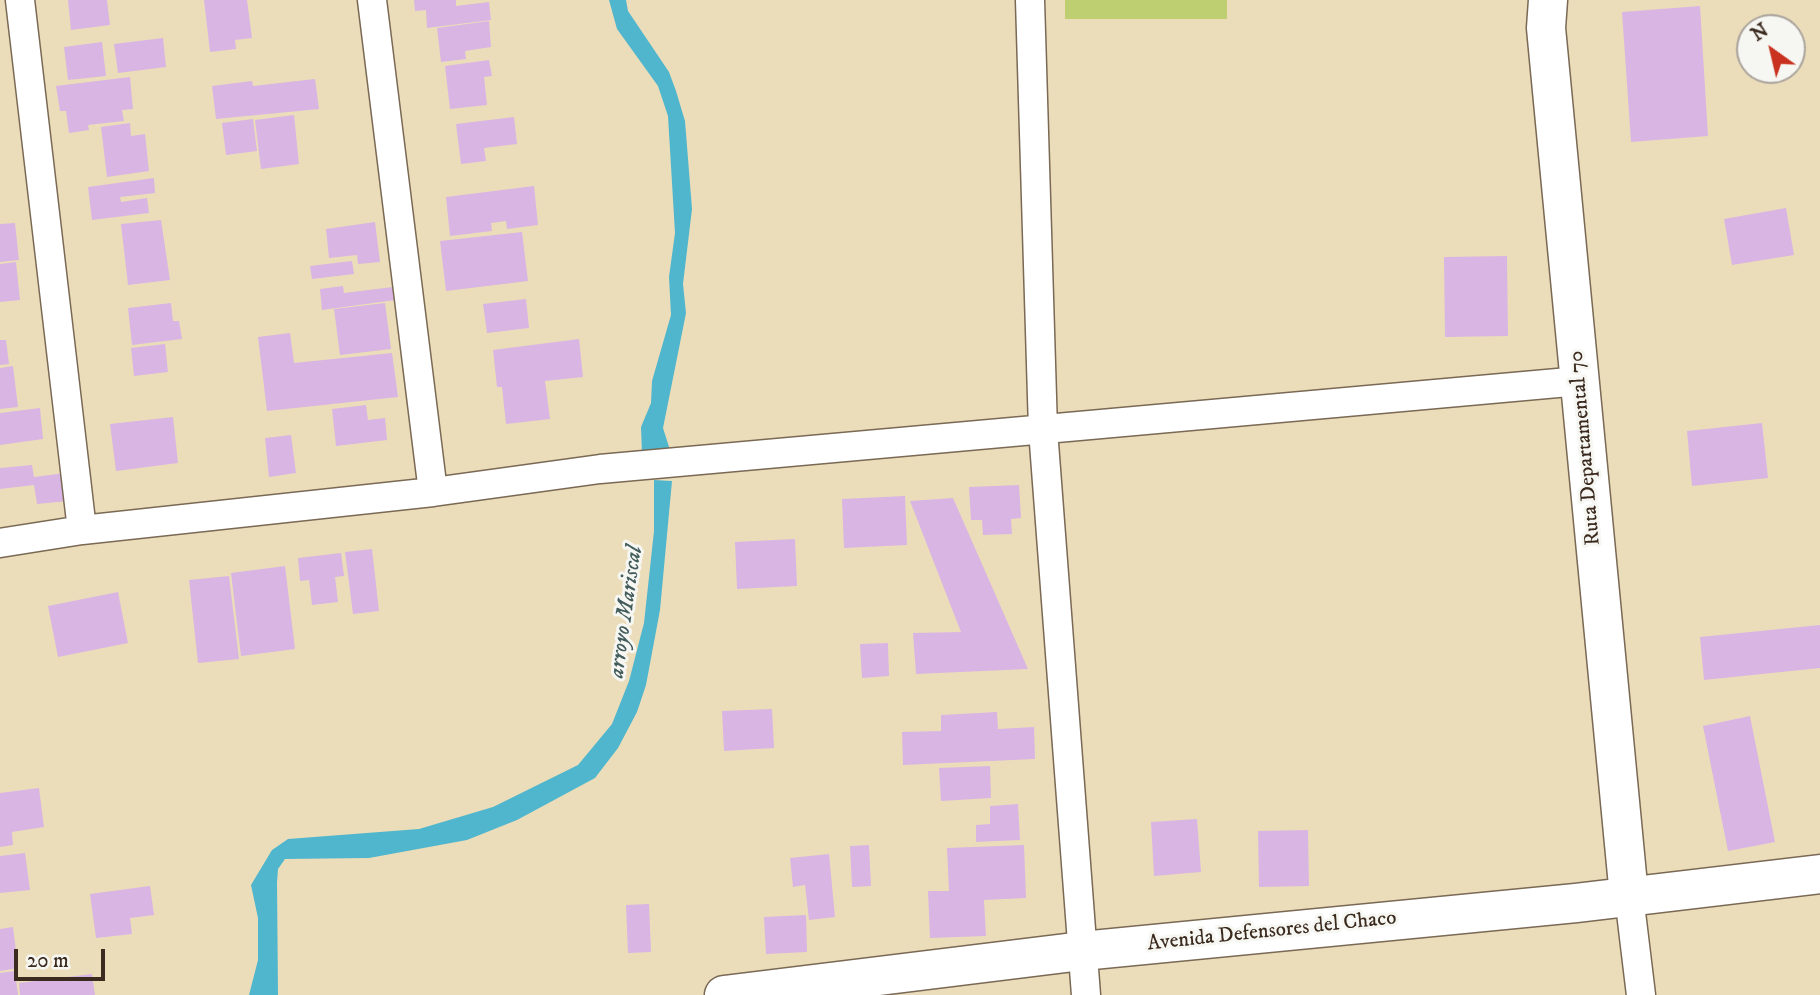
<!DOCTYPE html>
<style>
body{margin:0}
#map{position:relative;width:1820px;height:995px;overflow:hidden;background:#ebddba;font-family:"IM FELL DW Pica",serif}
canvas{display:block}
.north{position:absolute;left:1736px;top:14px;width:70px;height:70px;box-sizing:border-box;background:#f6f6f2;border:2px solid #aba49d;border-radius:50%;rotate:326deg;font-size:19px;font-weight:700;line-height:28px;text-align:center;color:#3b2a1e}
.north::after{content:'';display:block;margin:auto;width:24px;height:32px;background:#c8321e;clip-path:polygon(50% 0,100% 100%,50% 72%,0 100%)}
.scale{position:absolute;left:14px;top:949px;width:91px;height:32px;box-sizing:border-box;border:4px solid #3b2a1e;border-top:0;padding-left:9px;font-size:21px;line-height:24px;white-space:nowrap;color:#3b2a1e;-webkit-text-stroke:5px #f6f6f2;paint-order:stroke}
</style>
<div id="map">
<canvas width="1820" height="995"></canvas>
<div class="north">N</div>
<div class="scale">20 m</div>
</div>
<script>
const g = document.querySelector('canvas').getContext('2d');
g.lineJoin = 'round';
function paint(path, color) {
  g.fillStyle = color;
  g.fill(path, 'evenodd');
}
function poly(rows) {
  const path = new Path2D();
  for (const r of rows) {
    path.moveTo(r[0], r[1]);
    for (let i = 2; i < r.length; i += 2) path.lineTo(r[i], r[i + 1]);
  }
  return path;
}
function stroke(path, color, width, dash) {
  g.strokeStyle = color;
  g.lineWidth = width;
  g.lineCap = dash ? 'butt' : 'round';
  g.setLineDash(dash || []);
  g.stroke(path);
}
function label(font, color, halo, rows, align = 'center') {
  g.font = font + ' "IM FELL DW Pica",serif';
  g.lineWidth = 6;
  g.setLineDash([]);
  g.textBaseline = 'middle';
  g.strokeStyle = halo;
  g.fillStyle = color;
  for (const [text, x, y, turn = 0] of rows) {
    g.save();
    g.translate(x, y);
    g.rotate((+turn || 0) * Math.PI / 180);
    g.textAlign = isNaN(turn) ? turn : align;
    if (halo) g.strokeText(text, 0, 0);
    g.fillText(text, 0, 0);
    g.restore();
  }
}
paint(poly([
 [1065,0,1227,0,1227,19,1065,19]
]), '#becf71');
paint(poly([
 [609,0,626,0,628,11,669,72,676,91,685,121,692,209,683,284,686,313,663,428,670,450,642,454,641,427,651,403,652,381,671,315,669,277,675,233,668,116,658,86,617,29],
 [654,480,672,481,660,610,646,685,637,712,618,748,595,778,517,820,467,840,369,858,285,859,278,869,277,883,278,995,249,995,258,960,258,918,251,885,272,850,288,839,419,829,493,807,578,765,612,724,629,681,644,623,654,531]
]), '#4fb6cd');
paint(poly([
 [68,0,107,0,110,25,71,30],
 [204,0,247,0,252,38,235,40,236,49,210,52],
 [414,0,456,0,456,6,489,2,491,20,427,28,426,10,415,11],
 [1700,6,1708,136,1631,142,1622,12],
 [489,21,491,47,465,51,466,59,441,62,437,28],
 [163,38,166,67,118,73,114,44],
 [102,42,106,76,68,80,64,47],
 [489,60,492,76,484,77,487,105,450,109,445,66],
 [130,77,133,109,122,110,124,121,88,125,89,130,69,133,66,111,60,111,56,86],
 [315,79,319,109,216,119,212,86,252,81,253,86],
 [294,115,299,164,261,169,255,120],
 [514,117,517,144,484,148,486,161,461,164,456,124],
 [253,119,257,151,226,155,222,123],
 [130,123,131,136,145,134,149,171,107,177,101,127],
 [154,178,155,193,120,197,121,202,147,198,149,213,92,220,88,187],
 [534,186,538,225,507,229,506,221,491,223,492,231,450,236,446,197],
 [1786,208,1794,255,1732,265,1724,219],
 [161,220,170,280,128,285,121,224],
 [375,222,380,262,358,264,357,255,329,258,326,229],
 [15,223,19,260,0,262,0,224],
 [522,232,528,281,446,291,440,241],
 [1507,256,1508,336,1445,337,1444,257],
 [352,261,354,274,312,279,310,266],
 [16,262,20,300,0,302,0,264],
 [343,286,344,293,393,287,395,300,322,310,320,289],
 [526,299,529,328,487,333,483,304],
 [171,303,173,321,179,321,182,339,132,345,128,308],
 [385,303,391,349,340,355,334,309],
 [290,333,294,363,392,353,398,397,267,411,258,337],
 [579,339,583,377,545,381,550,419,506,424,502,387,497,387,493,350],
 [0,340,6,340,9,364,0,365],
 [165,344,168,372,134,376,131,348],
 [13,366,18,407,0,409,0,368],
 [366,405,368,420,385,418,387,440,336,446,332,409],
 [40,408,43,439,0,445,0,413],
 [173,417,178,463,116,471,110,424],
 [1762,423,1768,478,1692,486,1687,431],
 [291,435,296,473,269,477,265,438],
 [32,465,34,477,65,473,68,501,37,504,34,485,0,489,0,468],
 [1019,485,1021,518,1011,519,1012,534,983,535,982,520,971,520,969,487],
 [905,496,907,545,844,548,842,499],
 [953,498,1028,669,916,674,913,633,961,632,910,501],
 [795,539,797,586,737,589,735,542],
 [372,549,379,611,353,614,345,552],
 [341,553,344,576,335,577,338,602,312,605,309,580,300,581,298,558],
 [285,566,295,649,241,656,231,573],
 [229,576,239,659,198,663,189,580],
 [118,592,128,643,58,657,48,606],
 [1820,625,1820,668,1704,680,1700,637],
 [888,643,889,676,862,678,860,644],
 [772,709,774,748,724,751,722,711],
 [997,712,998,729,1034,727,1035,759,903,765,902,732,941,731,941,715],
 [1750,716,1775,842,1728,851,1703,726],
 [990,766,991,798,941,801,939,768],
 [39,788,44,827,12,832,13,845,0,847,0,793],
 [1018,804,1020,840,976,842,976,825,990,824,990,806],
 [1197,819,1201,872,1154,876,1151,822],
 [1308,830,1309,886,1259,887,1258,831],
 [869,845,871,886,852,887,850,846],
 [1024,845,1026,898,984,900,986,936,930,938,928,891,949,891,947,848],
 [25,853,30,890,0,893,0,856],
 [829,854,835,917,809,920,805,885,793,887,790,858],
 [150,886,154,915,130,918,132,934,96,938,90,894],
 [649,904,651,952,628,953,626,905],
 [806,915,807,952,766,954,764,917],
 [13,927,18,968,0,971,0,929],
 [15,971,18,995,0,995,0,973],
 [92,974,95,995,20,995,19,983]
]), '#d9b5e3');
const minor = poly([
 [20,0,82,530],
 [372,0,433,492],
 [1030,0,1043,430,1086,995],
 [0,543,82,530,433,492,600,469,1580,381],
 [1629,896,1641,995]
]);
const secondary = poly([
 [1548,0,1546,28,1629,896],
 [724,995,1082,951,1576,903,1820,874]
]);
stroke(minor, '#796955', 31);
stroke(secondary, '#796955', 41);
stroke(minor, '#fff', 28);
stroke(secondary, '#fff', 38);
label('21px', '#3b2a1e', '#f6f6f2', [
 ["Ruta Departamental 70",1586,448,-95],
 ["Avenida Defensores del Chaco",1272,932,-6]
]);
label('italic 23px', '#425b5b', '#f6f6f2', [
 ["arroyo Mariscal",627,612,-82]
]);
</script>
